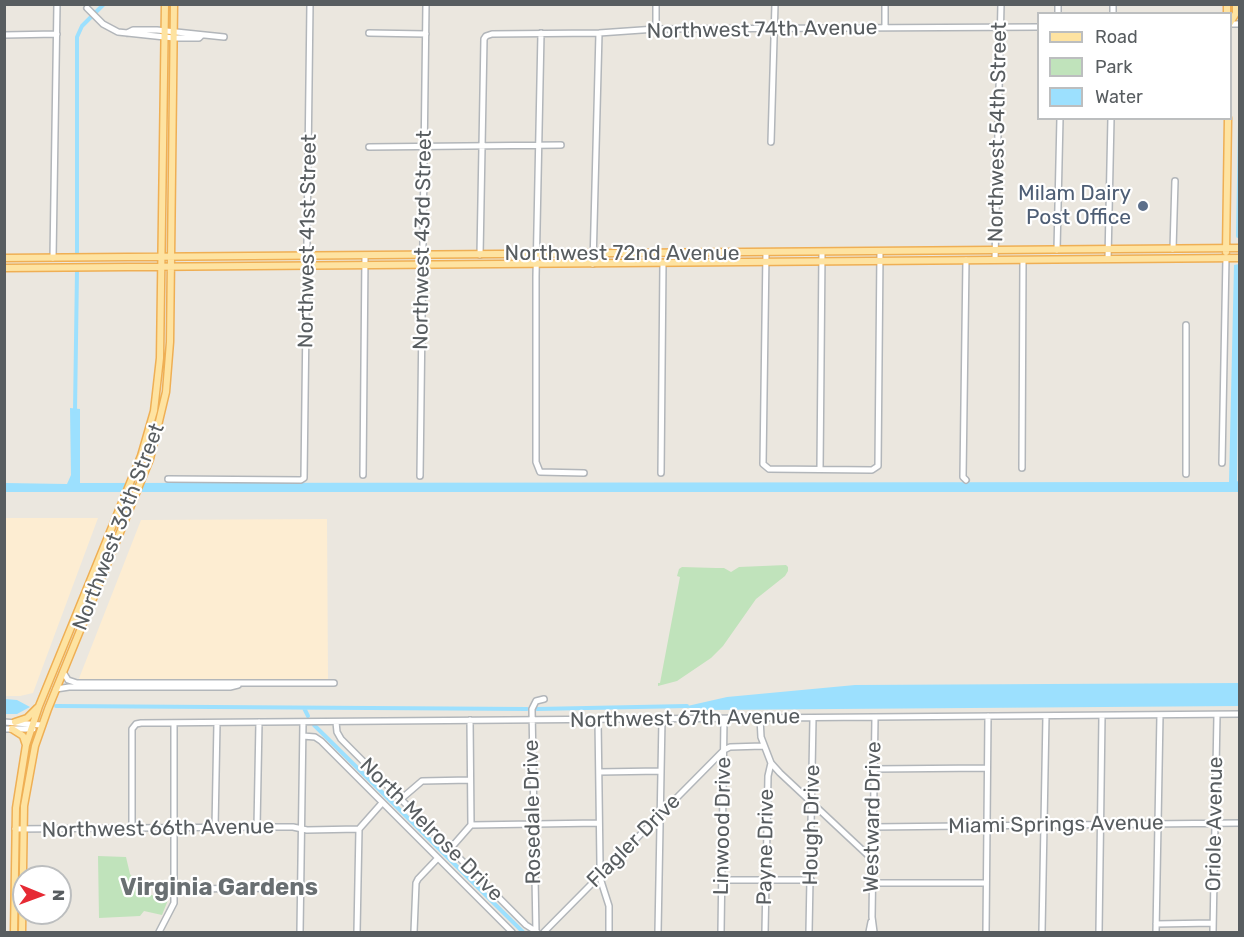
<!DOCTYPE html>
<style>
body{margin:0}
#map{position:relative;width:1244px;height:937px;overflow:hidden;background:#ebe7df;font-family:Rubik,sans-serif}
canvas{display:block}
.frame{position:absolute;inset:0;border:6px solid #585d60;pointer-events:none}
.legend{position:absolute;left:1037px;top:12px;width:195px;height:108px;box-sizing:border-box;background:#fff;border:2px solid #bcbebf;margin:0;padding:8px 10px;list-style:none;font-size:18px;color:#585d60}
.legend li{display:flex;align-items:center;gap:12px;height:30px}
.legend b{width:30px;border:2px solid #bcbebf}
.north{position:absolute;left:12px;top:865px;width:60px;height:60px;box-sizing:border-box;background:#fff;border:2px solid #bcbebf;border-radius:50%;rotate:91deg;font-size:16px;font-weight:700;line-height:24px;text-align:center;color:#585d60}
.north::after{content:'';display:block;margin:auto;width:21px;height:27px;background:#e62a34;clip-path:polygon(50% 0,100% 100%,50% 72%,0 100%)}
</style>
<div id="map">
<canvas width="1244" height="937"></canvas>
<div class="frame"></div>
<ul class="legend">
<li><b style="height:8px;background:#fee3a1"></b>Road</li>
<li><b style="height:16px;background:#c0e3bb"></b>Park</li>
<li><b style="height:16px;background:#9ce0fe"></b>Water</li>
</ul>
<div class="north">N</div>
</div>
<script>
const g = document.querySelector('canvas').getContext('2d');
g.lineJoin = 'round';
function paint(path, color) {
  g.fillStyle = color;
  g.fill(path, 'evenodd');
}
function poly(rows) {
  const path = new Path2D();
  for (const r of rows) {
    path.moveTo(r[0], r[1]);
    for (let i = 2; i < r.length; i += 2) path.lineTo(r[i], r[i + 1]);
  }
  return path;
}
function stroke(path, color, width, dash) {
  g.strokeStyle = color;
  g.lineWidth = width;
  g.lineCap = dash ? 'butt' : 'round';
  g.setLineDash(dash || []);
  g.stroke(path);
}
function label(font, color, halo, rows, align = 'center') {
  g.font = font + ' Rubik,sans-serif';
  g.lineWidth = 4.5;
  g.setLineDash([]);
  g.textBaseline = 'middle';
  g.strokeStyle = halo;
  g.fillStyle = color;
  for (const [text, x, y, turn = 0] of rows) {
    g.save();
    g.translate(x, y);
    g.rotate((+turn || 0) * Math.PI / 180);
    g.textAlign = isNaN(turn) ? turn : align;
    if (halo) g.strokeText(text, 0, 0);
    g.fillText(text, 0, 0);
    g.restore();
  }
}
paint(poly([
 [5,518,98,518,33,693,20,696,5,696],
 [327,519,328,680,78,681,141,520]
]), '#fdedd2');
paint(poly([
 [786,565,788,567,788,571,785,576,756,599,723,646,711,658,677,681,658,686,658,683,660,683,680,577,677,576,679,569,682,567,716,568,724,568,731,572,739,567],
 [98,856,126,857,130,874,133,878,148,882,148,894,168,900,162,915,144,911,140,916,99,918]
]), '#c0e3bb');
paint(poly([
 [1239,264,1237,481,1239,482,1239,492,5,492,5,483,67,484,71,475,70,408,80,409,80,483,1229,482,1234,265],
 [1240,683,1239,706,701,710,683,707,727,697,855,685],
 [5,699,17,700,30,707,17,714,5,714]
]), '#9ce0fe');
stroke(poly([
 [1238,236,1240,124],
 [77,254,77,37,82,26,104,4],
 [75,411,77,271],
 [56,706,527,709],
 [304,708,308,716],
 [537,709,687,706],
 [314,725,523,932]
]), '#9ce0fe', 4);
const minor = poly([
 [87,8,103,24,118,32,174,38,199,38,201,36],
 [1058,14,1058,4],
 [1113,14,1113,4],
 [1230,24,1240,24],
 [885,28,885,4],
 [656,29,656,4],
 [127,33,133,30,157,30,224,37],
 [369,33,426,34],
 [541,33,536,276,536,462,540,472,584,473],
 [4,35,57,34],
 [771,142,775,4],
 [369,147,561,145],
 [1173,249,1175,181],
 [1057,250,1060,118],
 [766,253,763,464,769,469,872,470,878,466,880,252],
 [480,255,484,39,486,36,492,34,599,33,656,29,1038,27],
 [53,258,57,4],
 [1108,259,1111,118],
 [966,260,963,477,966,480],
 [995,260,1001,4],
 [593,264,599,33],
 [1222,463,1226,258],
 [1022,468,1023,260],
 [820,469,822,252],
 [661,473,663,263],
 [1186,474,1186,325],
 [363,475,365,256],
 [420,476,426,4],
 [168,479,301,480,304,478,310,4],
 [63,672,68,680,77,683,334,683],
 [56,689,69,687,230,687,238,685],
 [760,718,761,737,771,763,780,773,872,859],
 [470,720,471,825],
 [598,720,600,864,601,881,609,906,609,932],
 [4,722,41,725],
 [336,722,337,732,341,739,526,925,537,932],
 [4,729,33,729],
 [303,736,315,737,321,741,512,932],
 [874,769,987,768],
 [599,772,661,771],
 [401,799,422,781,470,780],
 [257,827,259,722],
 [873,827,1240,823],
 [215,828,217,723],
 [15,829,257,827,293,827,307,830,359,829],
 [132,829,132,729,136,724,141,723,1240,714],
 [450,849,471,825,599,823],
 [722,880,811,880],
 [872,883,986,883],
 [174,889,301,888],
 [1156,924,1213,923],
 [159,932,174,903,174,723],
 [300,932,303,722],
 [357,932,359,829,382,803],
 [414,932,416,883,418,879,437,859],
 [536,932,532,709,536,701,544,699],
 [544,932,724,750,730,747,763,746],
 [658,932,662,719],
 [721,932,724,719],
 [765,932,768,776,771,763],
 [809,932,813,718],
 [869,932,871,922],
 [874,932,872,917,875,718],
 [986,932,988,716],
 [1042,932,1046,716],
 [1099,932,1102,716],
 [1156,932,1160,715],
 [1213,932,1217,715]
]);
const major = poly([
 [1227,14,1227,4],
 [1230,23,1236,13,1236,4],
 [1226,252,1228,118],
 [4,258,1240,248],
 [4,268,1240,258],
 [15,722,27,718,37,708],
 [12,729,23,736,26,745],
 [14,932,16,808,26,745,39,706,141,456,154,411,160,358,165,4],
 [22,932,24,806,35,746,48,709,150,459,166,392,170,342,174,4]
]);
stroke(minor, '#b2b6ba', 8);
stroke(major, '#efaf54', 9);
stroke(minor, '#fff', 5);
stroke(major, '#fee3a1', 6);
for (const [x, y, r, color] of [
 [1143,206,6,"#5c6f8a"]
]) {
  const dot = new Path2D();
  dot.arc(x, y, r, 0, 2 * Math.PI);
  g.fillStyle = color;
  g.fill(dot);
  stroke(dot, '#fff', 2);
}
label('21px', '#585d60', '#fff', [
 ["Northwest 74th Avenue",762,30,-1],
 ["Northwest 54th Street",998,132,-89],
 ["Northwest 43rd Street",423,240,-89],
 ["Northwest 41st Street",308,241,-89],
 ["Northwest 72nd Avenue",622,254],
 ["Northwest 36th Street",119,527,-69],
 ["Northwest 67th Avenue",685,719,-1],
 ["Rosedale Drive",533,812,-91],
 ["Westward Drive",873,817,-89],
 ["Oriole Avenue",1215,824,-89],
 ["Hough Drive",812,825,-89],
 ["Miami Springs Avenue",1056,825,-1],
 ["Linwood Drive",723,826,-89],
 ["Northwest 66th Avenue",158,829,-1],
 ["North Melrose Drive",431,830,45],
 ["Flagler Drive",634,841,-45],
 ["Payne Drive",766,847,-89]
]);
label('21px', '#4e5e75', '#fff', [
 ["Milam Dairy",1131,194],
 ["Post Office",1131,218]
], 'right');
label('bold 24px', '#696f72', '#fff', [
 ["Virginia Gardens",219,888]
]);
</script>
